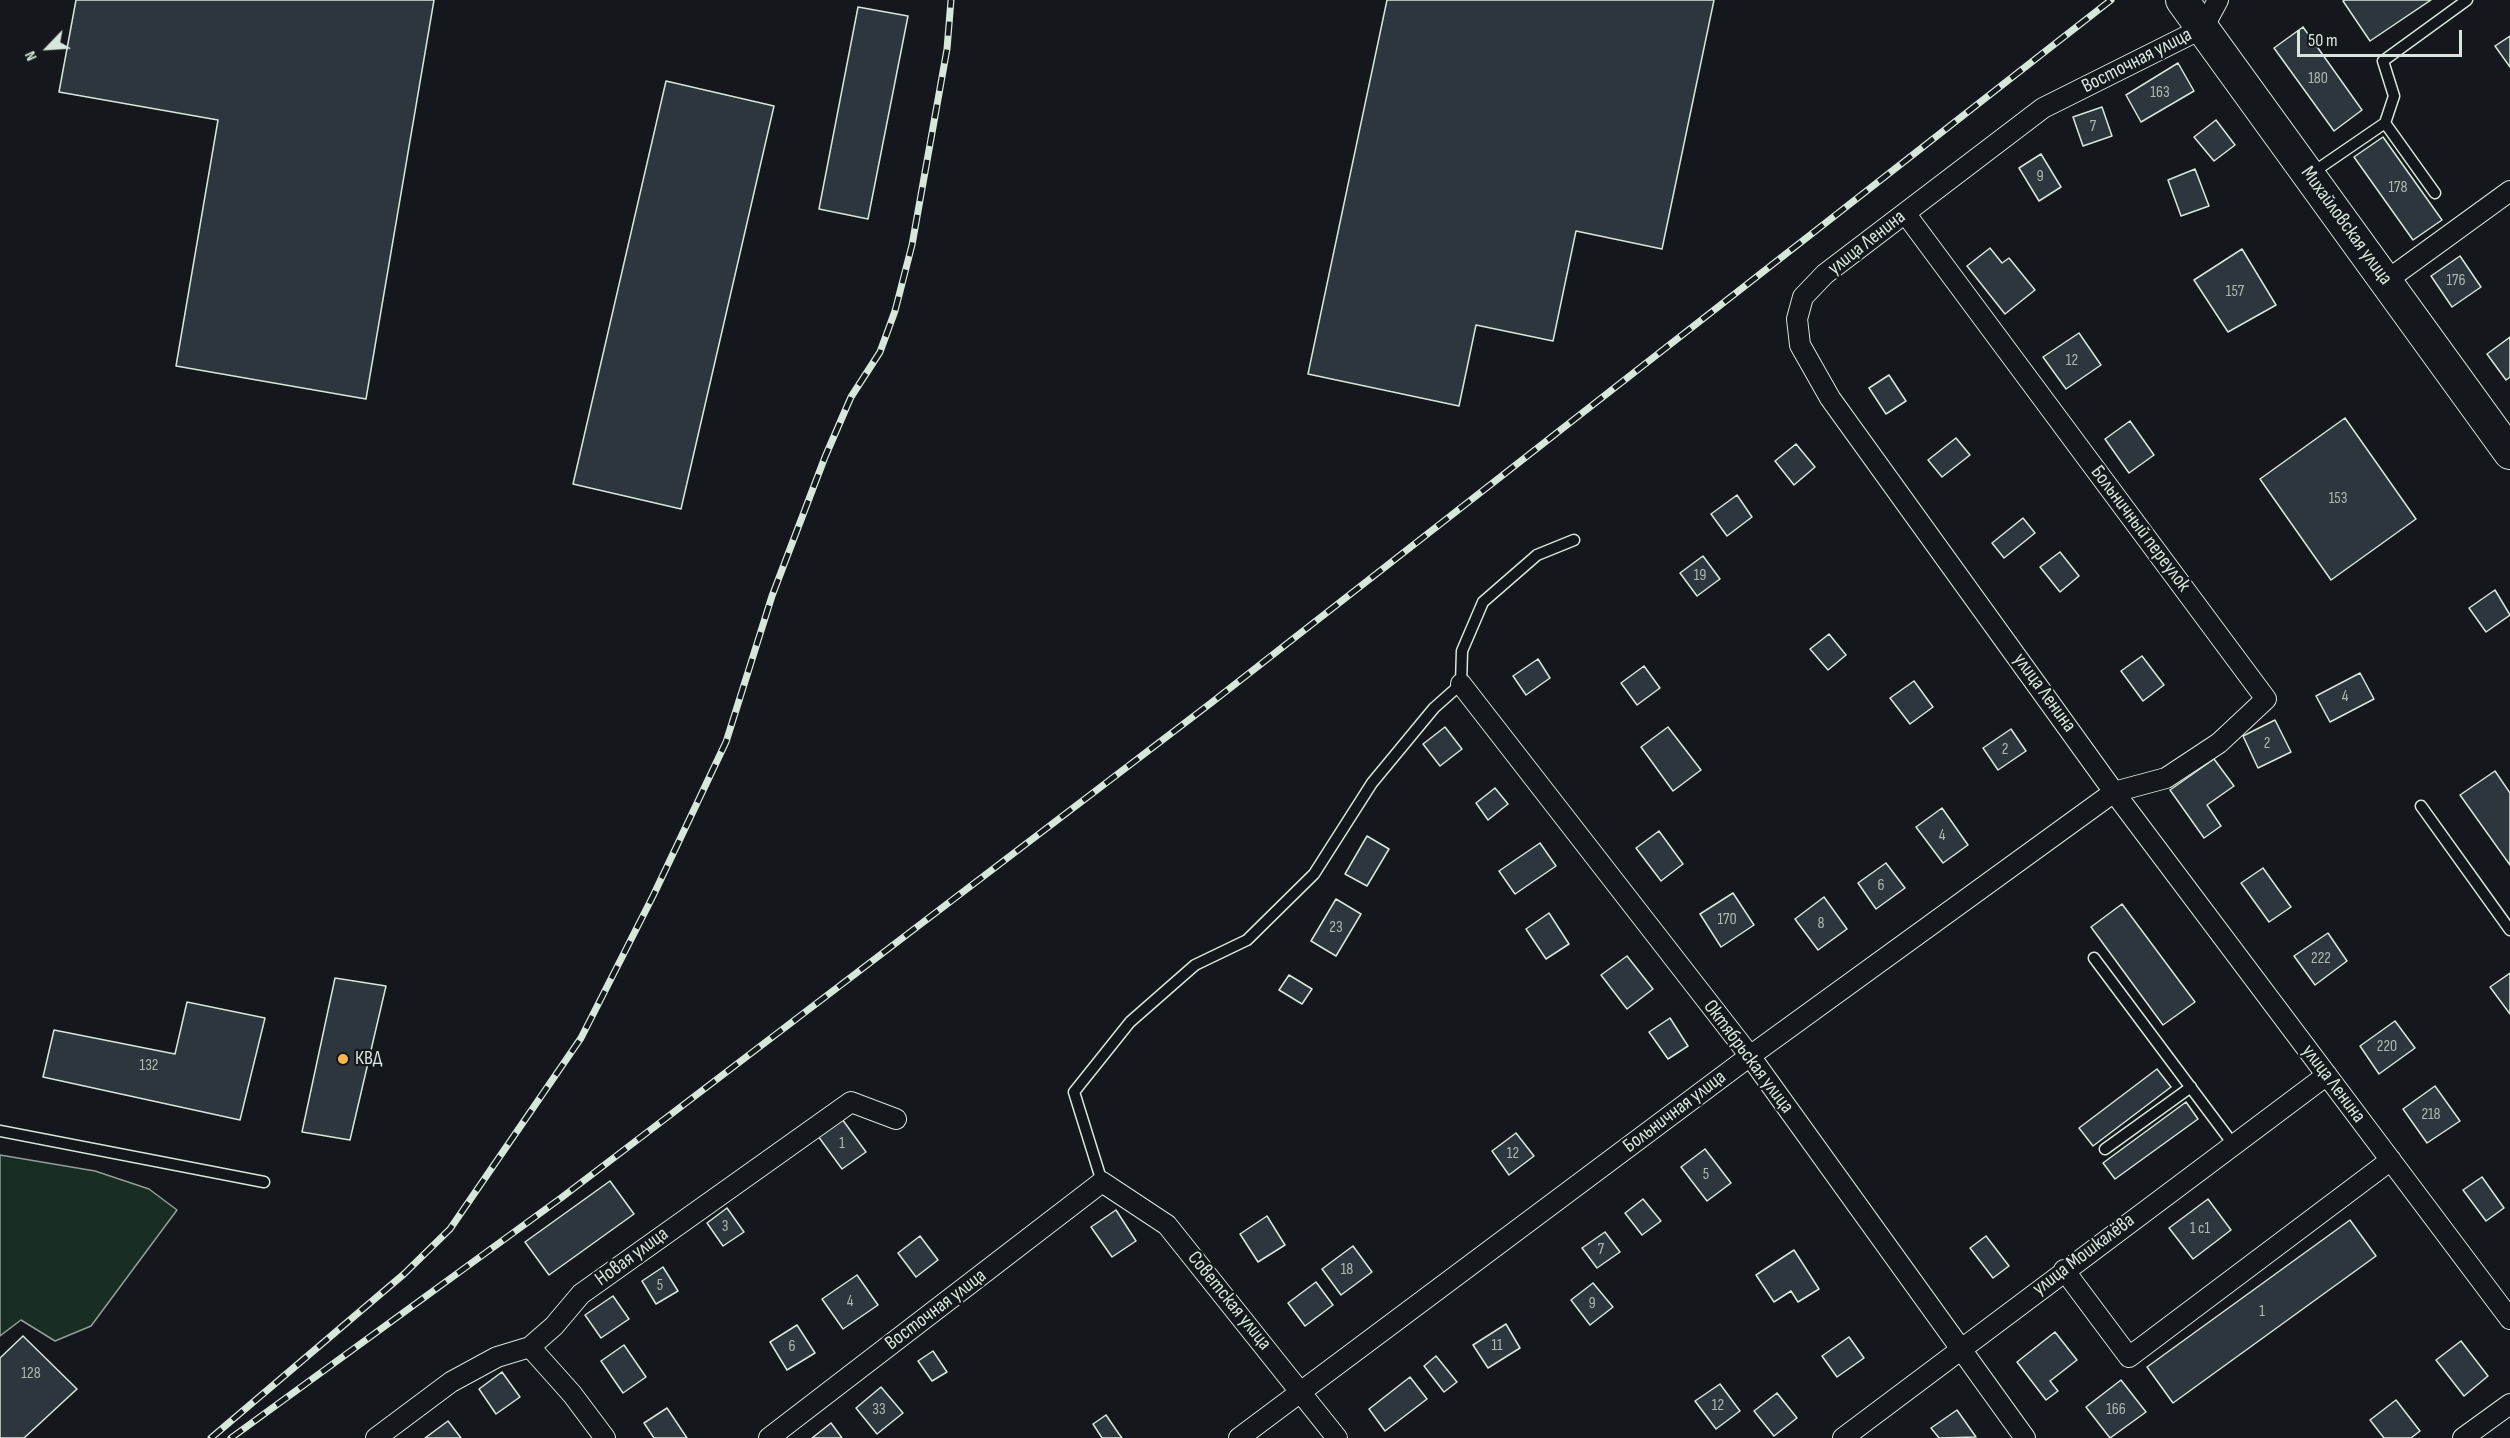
<!DOCTYPE html>
<meta charset="utf-8">
<style>
body{margin:0}
#map{position:relative;width:2510px;height:1438px;overflow:hidden;background:#14181c;font-family:"Sofia Sans Condensed",sans-serif}
canvas{display:block}
.north{position:absolute;left:18px;top:18px;width:60px;height:60px;-webkit-text-stroke:4px #14181c;paint-order:stroke;rotate:245deg;font-size:16px;font-weight:700;line-height:24px;text-align:center;color:#d8e6dc}
.north::after{content:'';display:block;margin:auto;width:21px;height:27px;background:#d8e6dc;clip-path:polygon(50% 0,100% 100%,50% 72%,0 100%)}
.scale{position:absolute;left:2297px;top:30px;width:165px;height:27px;box-sizing:border-box;border:3px solid #d8e6dc;border-top:0;padding-left:8px;font-size:18px;line-height:21px;white-space:nowrap;color:#d8e6dc;-webkit-text-stroke:4px #14181c;paint-order:stroke}
</style>
<div id="map">
<canvas width="2510" height="1438"></canvas>
<div class="north">N</div>
<div class="scale">50 m</div>
</div>
<script>
const g = document.querySelector('canvas').getContext('2d');
g.lineJoin = 'round';
function paint(path, color) {
  g.fillStyle = color;
  g.fill(path, 'evenodd');
}
function poly(rows) {
  const path = new Path2D();
  for (const r of rows) {
    path.moveTo(r[0], r[1]);
    for (let i = 2; i < r.length; i += 2) path.lineTo(r[i], r[i + 1]);
  }
  return path;
}
function stroke(path, color, width, dash) {
  g.strokeStyle = color;
  g.lineWidth = width;
  g.lineCap = dash ? 'butt' : 'round';
  g.setLineDash(dash || []);
  g.stroke(path);
}
function label(font, color, halo, rows, align = 'center') {
  g.font = font + ' "Sofia Sans Condensed",sans-serif';
  g.lineWidth = 4.5;
  g.setLineDash([]);
  g.textBaseline = 'middle';
  g.strokeStyle = halo;
  g.fillStyle = color;
  for (const [text, x, y, turn = 0] of rows) {
    g.save();
    g.translate(x, y);
    g.rotate((+turn || 0) * Math.PI / 180);
    g.textAlign = isNaN(turn) ? turn : align;
    if (halo) g.strokeText(text, 0, 0);
    g.fillText(text, 0, 0);
    g.restore();
  }
}
const green = poly([
 [0,1155,95,1171,149,1189,177,1210,91,1326,55,1341,21,1320,0,1336,0,1155]
]);
paint(green, '#1a2d24');
stroke(green, '#939e99', 1.5);
const building = poly([
 [76,0,434,0,366,399,176,366,218,120,59,92,76,0],
 [1387,0,1714,0,1662,249,1576,231,1553,341,1476,325,1459,406,1308,374,1387,0],
 [2345,0,2431,0,2370,41,2343,1,2345,0],
 [858,7,908,16,868,219,819,209,858,7],
 [2303,27,2362,110,2334,131,2274,48,2303,27],
 [2510,36,2510,67,2495,46,2510,36],
 [2178,63,2194,91,2141,122,2126,95,2178,63],
 [666,81,774,106,681,509,573,484,666,81],
 [2102,107,2112,136,2083,146,2073,117,2102,107],
 [2216,120,2235,145,2214,161,2194,137,2216,120],
 [2383,137,2442,220,2413,240,2354,157,2383,137],
 [2041,154,2061,187,2039,201,2019,168,2041,154],
 [2195,169,2209,206,2181,216,2168,180,2195,169],
 [1990,248,2002,263,2009,258,2035,290,2005,314,1967,266,1990,248],
 [2242,249,2276,305,2228,332,2194,280,2242,249],
 [2460,256,2481,287,2452,307,2431,276,2460,256],
 [2079,333,2101,365,2066,389,2043,357,2079,333],
 [2510,337,2510,377,2506,380,2487,354,2510,337],
 [1889,375,1906,401,1886,414,1869,388,1889,375],
 [2345,418,2416,519,2331,580,2260,479,2345,418],
 [2130,421,2154,455,2129,473,2105,439,2130,421],
 [1956,438,1970,455,1942,477,1928,460,1956,438],
 [1796,444,1815,467,1794,485,1775,461,1796,444],
 [1737,495,1752,517,1727,536,1711,514,1737,495],
 [2023,518,2035,533,2004,558,1992,543,2023,518],
 [2060,552,2079,576,2060,592,2040,567,2060,552],
 [1703,556,1720,579,1697,596,1680,573,1703,556],
 [2495,590,2510,615,2486,632,2469,608,2495,590],
 [1829,634,1846,655,1828,670,1810,649,1829,634],
 [2142,656,2164,685,2143,701,2121,671,2142,656],
 [1538,659,1550,678,1526,695,1513,676,1538,659],
 [1644,666,1660,688,1637,705,1621,683,1644,666],
 [2360,673,2374,699,2330,722,2316,696,2360,673],
 [1914,681,1933,707,1910,724,1890,698,1914,681],
 [2275,720,2291,752,2258,768,2243,736,2275,720],
 [1445,727,1462,749,1440,766,1423,744,1445,727],
 [1668,727,1701,770,1673,791,1641,747,1668,727],
 [2011,729,2026,751,1998,770,1983,748,2011,729],
 [2214,759,2234,786,2207,805,2221,826,2204,838,2170,790,2214,759],
 [2495,771,2510,793,2510,865,2460,795,2495,771],
 [1495,788,1508,804,1488,820,1476,803,1495,788],
 [1942,808,1968,845,1943,863,1916,827,1942,808],
 [1659,831,1683,864,1661,881,1636,848,1659,831],
 [1367,836,1389,849,1367,886,1345,874,1367,836],
 [1540,843,1556,866,1515,894,1499,871,1540,843],
 [1886,863,1905,888,1876,909,1858,883,1886,863],
 [2263,868,2291,907,2269,922,2241,883,2263,868],
 [1733,893,1754,925,1721,947,1700,914,1733,893],
 [1824,897,1847,929,1818,950,1795,919,1824,897],
 [1336,899,1361,914,1336,956,1311,941,1336,899],
 [2122,904,2195,1002,2163,1025,2091,927,2122,904],
 [1549,913,1569,944,1546,959,1526,929,1549,913],
 [2328,933,2347,961,2315,985,2294,956,2328,933],
 [1627,956,1653,989,1627,1009,1601,975,1627,956],
 [2510,973,2510,1014,2490,987,2510,973],
 [1289,975,1312,989,1302,1004,1279,990,1289,975],
 [335,978,386,986,350,1140,302,1132,335,978],
 [187,1002,265,1018,240,1120,43,1077,54,1030,175,1054,187,1002],
 [1670,1018,1688,1046,1668,1059,1649,1032,1670,1018],
 [2395,1021,2415,1048,2379,1074,2360,1046,2395,1021],
 [2157,1069,2171,1087,2093,1146,2079,1128,2157,1069],
 [2435,1086,2460,1121,2427,1143,2403,1109,2435,1086],
 [2186,1102,2198,1119,2115,1179,2103,1163,2186,1102],
 [842,1119,866,1152,842,1169,818,1136,842,1119],
 [1516,1133,1534,1156,1509,1175,1492,1151,1516,1133],
 [1705,1149,1731,1183,1707,1201,1681,1167,1705,1149],
 [2482,1177,2504,1208,2486,1221,2463,1190,2482,1177],
 [610,1181,634,1214,549,1275,525,1242,610,1181],
 [1643,1199,1661,1221,1642,1235,1625,1213,1643,1199],
 [2208,1199,2231,1230,2193,1259,2169,1228,2208,1199],
 [727,1208,744,1232,723,1246,707,1223,727,1208],
 [1116,1210,1136,1241,1112,1257,1091,1227,1116,1210],
 [1267,1216,1285,1245,1258,1262,1240,1234,1267,1216],
 [2350,1220,2376,1256,2173,1403,2147,1367,2350,1220],
 [1605,1232,1620,1252,1597,1268,1582,1248,1605,1232],
 [920,1236,938,1260,916,1277,898,1253,920,1236],
 [1986,1236,2009,1266,1993,1278,1970,1248,1986,1236],
 [1353,1246,1372,1272,1341,1295,1322,1269,1353,1246],
 [1794,1250,1819,1289,1798,1302,1791,1291,1774,1302,1756,1275,1794,1250],
 [663,1267,678,1291,656,1304,642,1281,663,1267],
 [857,1275,878,1305,843,1329,822,1299,857,1275],
 [1316,1282,1333,1305,1305,1326,1288,1303,1316,1282],
 [1593,1283,1613,1307,1590,1325,1571,1300,1593,1283],
 [613,1296,629,1319,601,1338,585,1315,613,1296],
 [1506,1324,1520,1348,1488,1368,1473,1345,1506,1324],
 [797,1325,815,1353,787,1370,770,1342,797,1325],
 [2055,1332,2077,1360,2050,1381,2058,1391,2046,1400,2017,1362,2055,1332],
 [23,1336,77,1389,24,1438,0,1438,0,1358,23,1336],
 [1849,1337,1864,1358,1837,1377,1822,1356,1849,1337],
 [2461,1341,2488,1376,2464,1396,2436,1360,2461,1341],
 [624,1345,646,1377,623,1393,601,1361,624,1345],
 [933,1351,947,1372,932,1381,918,1361,933,1351],
 [1436,1356,1457,1382,1444,1392,1424,1366,1436,1356],
 [502,1372,520,1397,496,1414,479,1389,502,1372],
 [1410,1377,1427,1399,1385,1431,1369,1409,1410,1377],
 [2121,1380,2146,1412,2110,1438,2086,1407,2121,1380],
 [1720,1384,1740,1411,1716,1429,1695,1401,1720,1384],
 [881,1387,903,1413,877,1434,856,1408,881,1387],
 [1777,1393,1797,1418,1774,1436,1754,1411,1777,1393],
 [2396,1400,2420,1431,2411,1438,2384,1438,2370,1420,2396,1400],
 [667,1408,687,1438,654,1438,644,1423,667,1408],
 [1957,1410,1976,1437,1939,1438,1931,1428,1957,1410],
 [1106,1415,1119,1434,1122,1438,1102,1438,1093,1424,1106,1415],
 [448,1421,461,1438,425,1438,448,1421],
 [831,1423,842,1438,812,1438,831,1423]
]);
paint(building, '#2c363c');
stroke(building, '#d8e6dc', 1.5);
const service = poly([
 [2385,123,2435,193],
 [2312,173,2385,123,2394,96,2383,61,2467,0],
 [2421,806,2510,930],
 [2094,958,2233,1144],
 [0,1131,264,1182],
 [2105,1149,2191,1087],
 [1102,1182,1074,1092,1130,1022,1195,965,1247,940,1314,874,1372,783,1434,708,1461,684,1462,651,1483,602,1537,555,1574,540]
]);
const minor = poly([
 [2218,0,2203,28,2043,108,1825,274,1803,297,1797,319,1800,345,1830,398,2114,792,2510,1319],
 [2386,281,2510,191],
 [1461,684,1750,1056,2025,1438],
 [2064,1270,2129,1357,2391,1160],
 [530,1347,572,1394,605,1438],
 [376,1438,451,1382,497,1357,530,1347,554,1326,581,1294,851,1102,896,1119],
 [769,1438,1102,1182,1167,1225,1337,1438],
 [1239,1438,1750,1056,2114,792,2166,778,2219,743,2266,699,1905,213],
 [1843,1438,2327,1075],
 [2463,1438,2510,1404]
]);
const primary = poly([
 [2182,0,2510,453]
]);
stroke(service, '#d8e6dc', 13);
stroke(minor, '#d8e6dc', 22);
stroke(primary, '#d8e6dc', 34);
stroke(service, '#14181c', 10);
stroke(minor, '#14181c', 20);
stroke(primary, '#14181c', 32);
const rail = poly([
 [211,1438,404,1274,450,1229,581,1038,653,896,726,742,772,596,825,457,851,397,880,352,895,311,912,245,947,49,951,0],
 [231,1438,561,1198,1211,703,2111,0]
]);
stroke(rail, '#d8e6dc', 7);
stroke(rail, '#14181c', 4.5, [14]);
for (const [x, y, r, color] of [
 [343,1059,6,"#ffb74d"]
]) {
  const dot = new Path2D();
  dot.arc(x, y, r, 0, 2 * Math.PI);
  g.fillStyle = color;
  g.fill(dot);
  stroke(dot, '#14181c', 2);
}
label('16px', '#adbab4', null, [
 ["180",2318,79],
 ["163",2160,93],
 ["7",2093,127],
 ["9",2040,177],
 ["178",2398,188],
 ["176",2456,281],
 ["157",2235,292],
 ["12",2072,361],
 ["153",2338,499],
 ["19",1700,576],
 ["4",2345,697],
 ["2",2267,744],
 ["2",2005,750],
 ["4",1942,836],
 ["6",1881,886],
 ["170",1727,920],
 ["8",1821,924],
 ["23",1336,928],
 ["222",2321,959],
 ["220",2387,1047],
 ["132",149,1066],
 ["218",2431,1115],
 ["1",842,1144],
 ["12",1513,1154],
 ["5",1706,1175],
 ["3",725,1227],
 ["1 с1",2200,1229],
 ["7",1601,1250],
 ["18",1347,1270],
 ["5",660,1286],
 ["4",850,1302],
 ["9",1592,1304],
 ["1",2262,1312],
 ["11",1497,1346],
 ["6",792,1347],
 ["128",31,1374],
 ["12",1718,1406],
 ["33",879,1410],
 ["166",2116,1410]
]);
label('20px', '#d8e6dc', '#14181c', [
 ["Восточная улица",2137,61,-27],
 ["Михайловская улица",2346,226,54],
 ["улица Ленина",1867,243,-38],
 ["Больничный переулок",2140,529,53],
 ["улица Ленина",2044,693,54],
 ["Октябрьская улица",1748,1057,53],
 ["улица Ленина",2333,1084,53],
 ["Больничная улица",1675,1112,-37],
 ["улица Мошкалёва",2084,1255,-37],
 ["Новая улица",632,1257,-36],
 ["Советская улица",1229,1301,51],
 ["Восточная улица",936,1310,-37]
]);
label('20px', '#d8e6dc', '#14181c', [
 ["КВД",355,1059]
], 'left');
</script>
